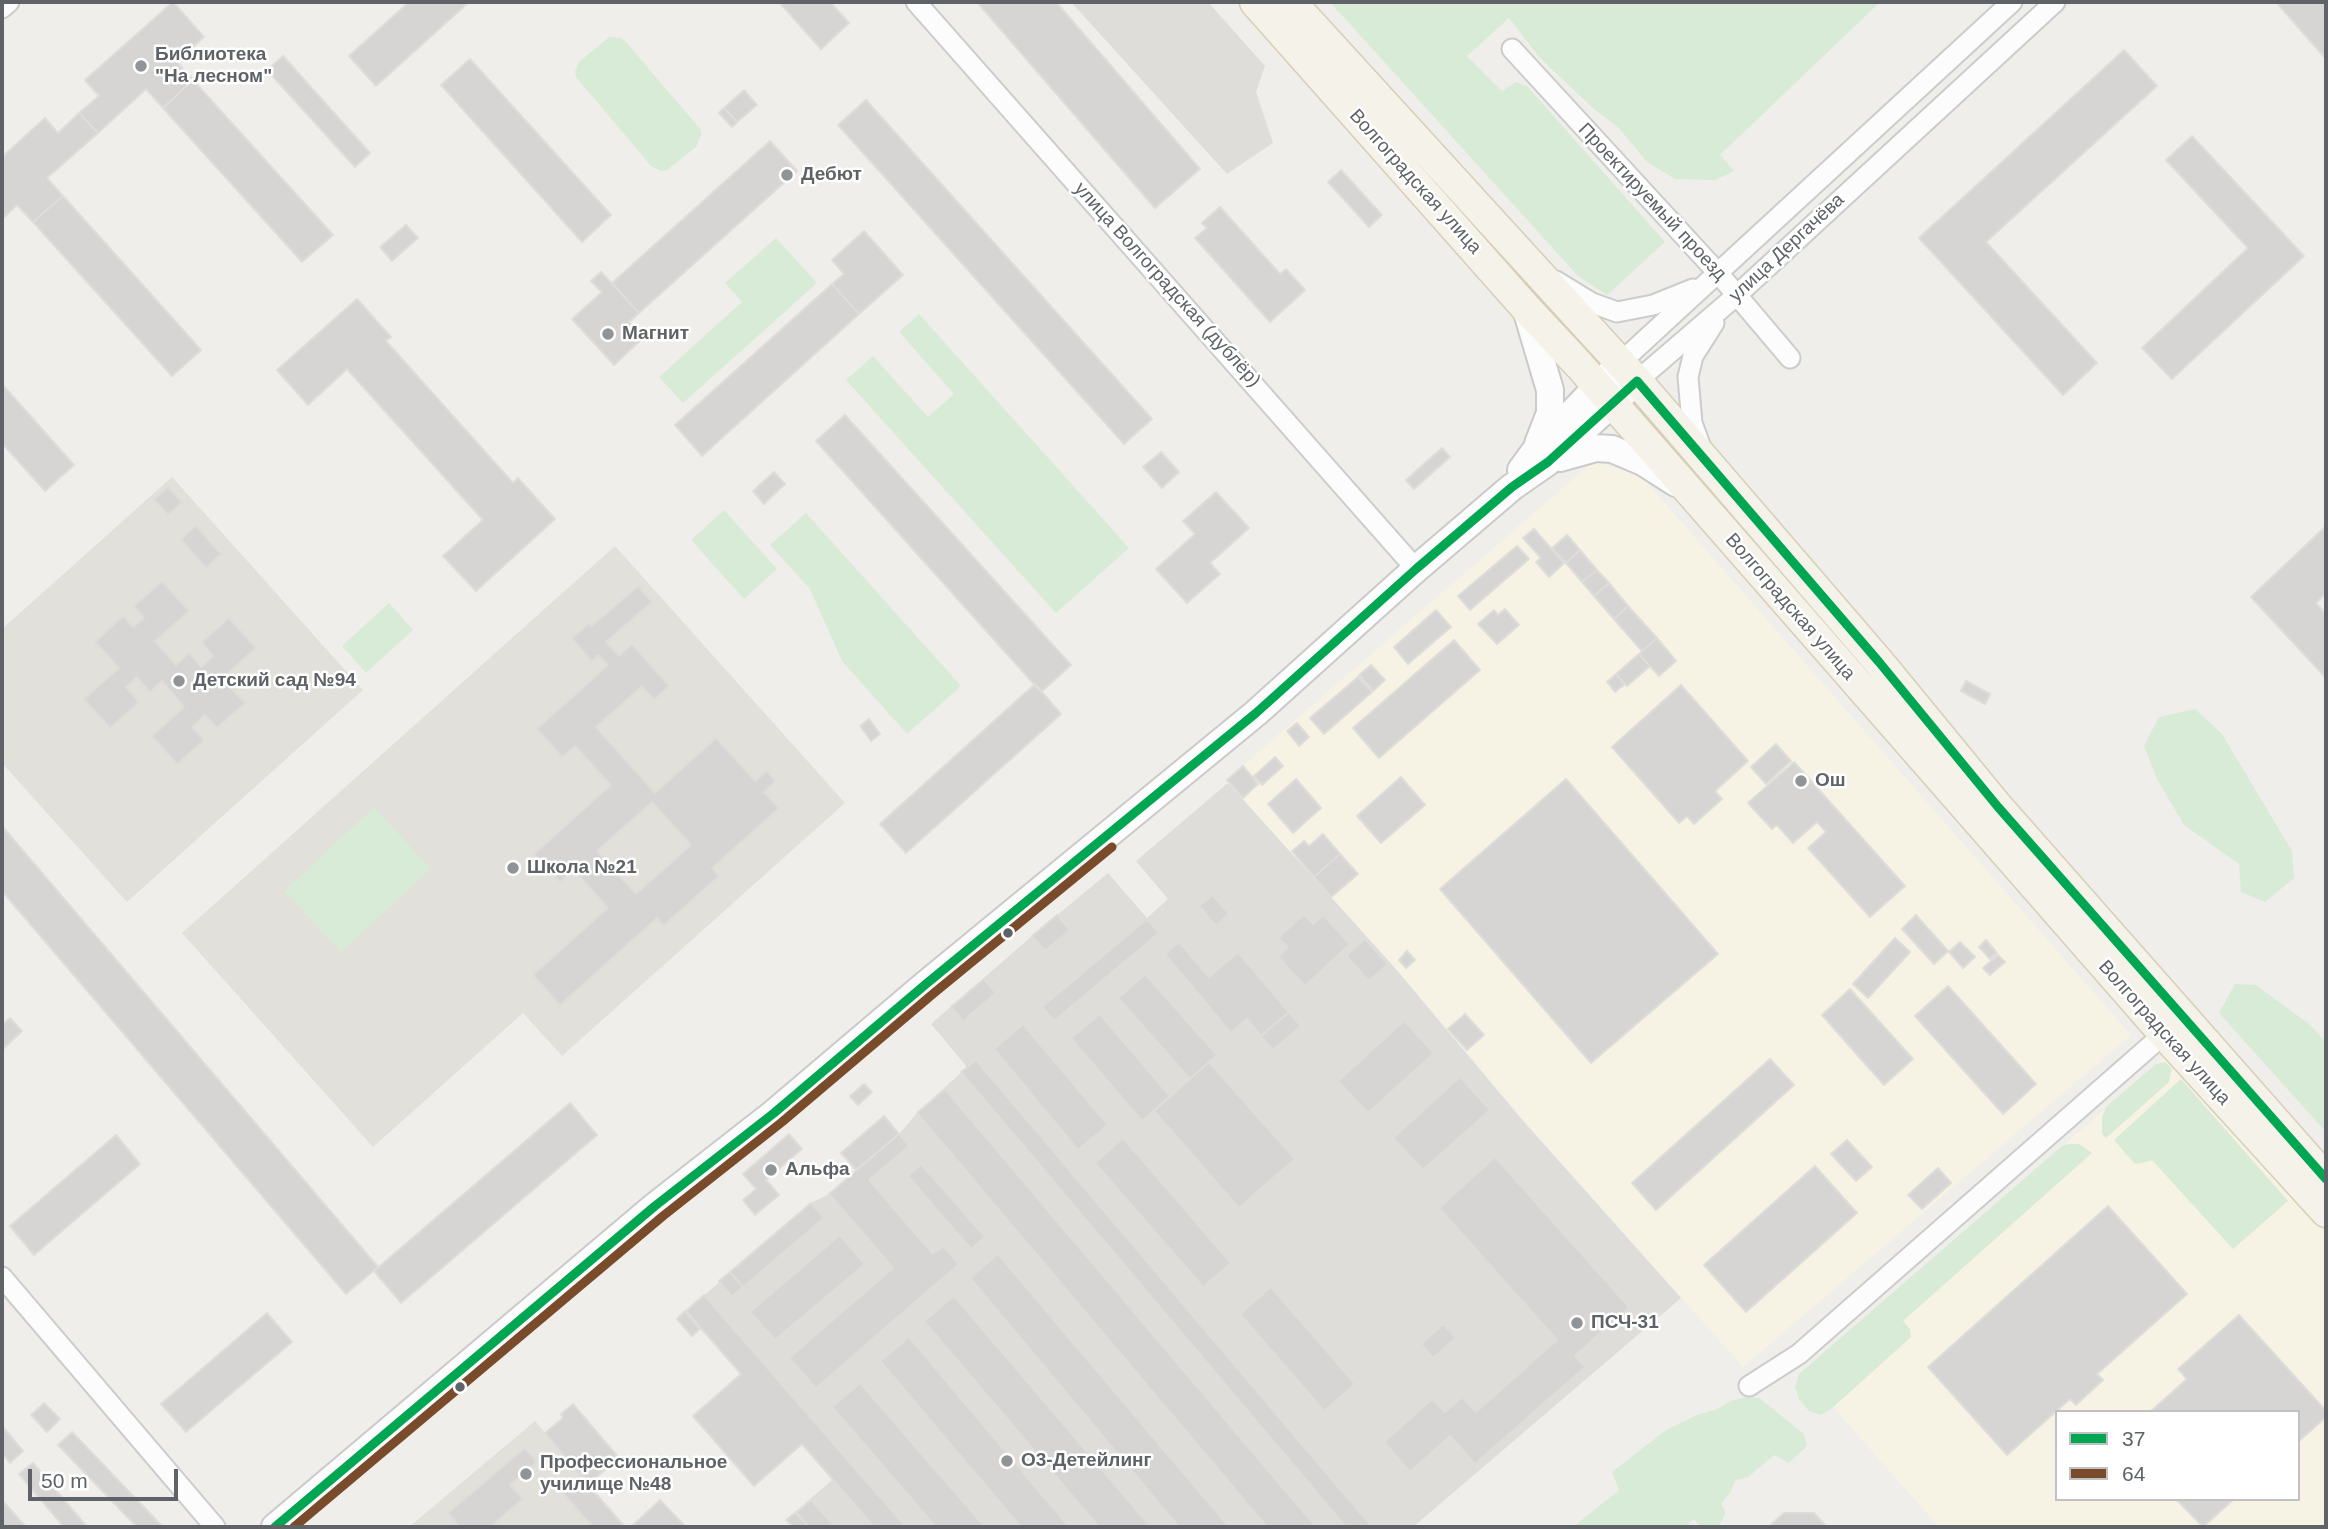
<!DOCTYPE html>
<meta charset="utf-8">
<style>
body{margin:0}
#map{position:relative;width:2328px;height:1529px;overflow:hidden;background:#efeeea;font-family:Helvetica,sans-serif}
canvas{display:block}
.frame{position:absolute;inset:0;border:4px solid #5f6368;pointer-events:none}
.legend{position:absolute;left:2055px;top:1410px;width:245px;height:91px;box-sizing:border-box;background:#fff;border:2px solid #bfc1c3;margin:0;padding:9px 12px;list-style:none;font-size:21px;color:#5f6368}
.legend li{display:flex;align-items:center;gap:14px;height:35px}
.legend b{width:35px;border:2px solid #bfc1c3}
.scale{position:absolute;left:28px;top:1469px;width:150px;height:32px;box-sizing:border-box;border:4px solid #5f6368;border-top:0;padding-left:9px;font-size:21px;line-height:24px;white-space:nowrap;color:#5f6368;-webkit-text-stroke:5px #fff;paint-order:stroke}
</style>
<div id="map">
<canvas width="2328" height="1529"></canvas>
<div class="frame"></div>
<ul class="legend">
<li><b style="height:9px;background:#00a651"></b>37</li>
<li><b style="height:9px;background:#7a4b2a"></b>64</li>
</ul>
<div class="scale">50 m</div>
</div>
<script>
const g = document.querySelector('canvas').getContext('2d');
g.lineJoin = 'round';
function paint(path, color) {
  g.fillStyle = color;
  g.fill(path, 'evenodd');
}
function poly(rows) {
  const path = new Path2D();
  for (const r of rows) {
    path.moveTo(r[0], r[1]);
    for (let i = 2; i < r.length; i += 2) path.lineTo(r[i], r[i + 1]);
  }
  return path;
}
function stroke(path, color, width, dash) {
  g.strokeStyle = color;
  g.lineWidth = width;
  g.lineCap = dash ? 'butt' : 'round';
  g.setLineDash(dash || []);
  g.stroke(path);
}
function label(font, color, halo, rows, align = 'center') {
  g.font = font + ' Helvetica,sans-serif';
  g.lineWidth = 5;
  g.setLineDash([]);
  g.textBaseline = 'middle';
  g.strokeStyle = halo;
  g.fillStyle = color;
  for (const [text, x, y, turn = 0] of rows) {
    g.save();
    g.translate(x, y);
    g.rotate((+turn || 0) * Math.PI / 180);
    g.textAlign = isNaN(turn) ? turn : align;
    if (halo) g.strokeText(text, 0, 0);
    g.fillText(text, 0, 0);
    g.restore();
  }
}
paint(poly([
 [1594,461,1642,477,2131,1035,1743,1367,1524,1120,1395,967,1226,780],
 [2167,1055,2326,1232,2326,1527,1939,1527,1803,1373],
 [2057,1412,2298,1412,2298,1499,2057,1499]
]), '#f7f3e4');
paint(poly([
 [1071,2,1208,2,1265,66,1256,92,1273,143,1227,174],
 [1228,783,1394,967,1523,1121,1681,1298,1413,1527,793,1527,786,1520,832,1480,802,1444,754,1486,693,1416,741,1374,686,1311,811,1203,829,1194,899,1134,917,1113,967,1067,931,1024,1032,936,1108,873,1147,918,1168,899,1136,861]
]), '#dfddda');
paint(poly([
 [172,477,363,690,127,902,2,763,2,629],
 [615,546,845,803,562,1056,523,1013,373,1147,182,933],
 [535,1421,626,1527,409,1527]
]), '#e2e0da');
paint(poly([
 [1330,2,1880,2,1720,155,1734,171,1715,180,1675,179,1647,162,1618,127,1595,110,1540,58,1509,18,1467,56,1502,91,1516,82,1527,86,1665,242,1607,295,1578,276],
 [609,37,621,38,626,42,701,130,701,136,696,147,667,170,661,171,651,166,576,77,575,71,580,61],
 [776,238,817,283,683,403,659,377,742,302,725,283],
 [919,314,1129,548,1056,613,846,380,873,356,928,417,954,394,899,332],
 [724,510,777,569,744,599,691,540],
 [806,513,961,686,907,734,842,661,810,589,770,545],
 [389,603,413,630,366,673,342,646],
 [2195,709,2222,734,2292,851,2294,878,2265,902,2241,892,2239,864,2184,825,2158,781,2144,746,2159,717],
 [374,807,431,869,341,952,284,891],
 [2235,984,2256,985,2309,1024,2326,1042,2326,1132,2219,1013],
 [2165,1062,2172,1068,2169,1082,2106,1138,2102,1134,2102,1117,2106,1107,2156,1064],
 [2181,1079,2288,1201,2233,1249,2152,1160,2138,1164,2134,1163,2114,1140],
 [2069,1144,2079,1144,2092,1153,1903,1321,1910,1329,1911,1337,1830,1410,1820,1415,1809,1411,1799,1399,1795,1387,1799,1374,2062,1146],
 [1747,1397,1759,1398,1804,1434,1807,1446,1789,1463,1774,1455,1748,1477,1736,1480,1730,1493,1721,1504,1725,1510,1725,1515,1718,1527,1701,1527,1694,1519,1685,1527,1573,1527,1619,1490,1612,1472,1666,1430,1697,1415,1717,1409,1731,1401]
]), '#d8ebd6');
const building = poly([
 [173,2,204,37,177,62,193,80,163,108,146,89,98,133,79,113,99,96,85,80,173,2],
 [409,2,469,2,376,86,349,56,409,2],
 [779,2,830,2,849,23,821,49,779,2],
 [977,2,1056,2,1200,169,1155,208,977,2],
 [2276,2,2326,2,2326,59,2276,2],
 [2124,50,2157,86,1986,242,2097,363,2063,395,1919,238,2124,50],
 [283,56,370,153,355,167,267,70,283,56],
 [470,59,611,215,582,242,441,85,470,59],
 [193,80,333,235,302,262,163,108,193,80],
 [744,90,757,105,737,122,724,108,744,90],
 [866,100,1152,419,1124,444,838,125,866,100],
 [724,108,737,122,732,127,719,113,724,108],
 [79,113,98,133,47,178,63,196,33,222,17,205,2,219,2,157,45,118,58,133,79,113],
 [2192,136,2304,256,2172,379,2142,348,2248,248,2166,160,2192,136],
 [770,141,797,171,639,313,612,283,770,141],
 [1341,170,1382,215,1369,227,1328,182,1341,170],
 [63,196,201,350,172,376,33,222,63,196],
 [1220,207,1280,274,1286,269,1305,290,1270,322,1195,238,1207,228,1202,223,1220,207],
 [406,225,418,238,392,261,380,247,406,225],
 [864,231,903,275,859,314,832,284,844,274,832,260,864,231],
 [601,272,639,313,629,322,643,338,614,365,572,319,602,292,591,281,601,272],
 [832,284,859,314,702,456,675,425,832,284],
 [357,299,391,337,386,341,513,483,518,478,555,519,476,591,443,556,483,520,347,369,308,405,277,370,357,299],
 [2,384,74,465,45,491,2,443,2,384],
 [845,415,1071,665,1041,692,816,441,845,415],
 [1442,448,1450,457,1414,489,1406,480,1442,448],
 [1161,452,1179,472,1162,488,1143,467,1161,452],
 [774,472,785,484,764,504,753,491,774,472],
 [168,487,182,502,168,515,154,499,168,487],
 [1216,492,1249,528,1210,563,1220,574,1187,603,1156,569,1195,534,1183,521,1216,492],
 [196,526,221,554,206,568,181,539,196,526],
 [2326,526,2326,593,2316,603,2326,614,2326,678,2251,597,2326,526],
 [1534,529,1564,563,1549,577,1536,562,1541,558,1523,538,1534,529],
 [1567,535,1580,550,1566,563,1552,548,1567,535],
 [1517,546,1529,559,1470,610,1458,596,1517,546],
 [1580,550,1597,570,1582,582,1566,563,1580,550],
 [1597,570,1609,583,1594,596,1582,582,1597,570],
 [162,581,189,611,155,641,176,665,189,653,201,667,213,656,202,642,229,618,256,648,222,678,245,703,217,728,205,715,192,727,204,740,177,764,152,736,184,707,162,681,150,692,137,677,126,687,139,702,110,728,84,699,119,668,95,642,123,616,133,627,144,618,134,606,162,581],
 [1609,583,1628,606,1614,619,1594,596,1609,583],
 [638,586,652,602,606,642,619,656,632,644,669,686,654,700,642,686,596,727,655,793,716,738,755,781,767,771,776,781,764,792,779,808,712,868,719,876,664,925,657,918,560,1005,533,975,608,908,574,870,560,882,534,854,611,785,575,746,562,757,537,729,608,665,598,655,592,661,572,639,589,623,592,626,638,586],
 [652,802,691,845,636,894,597,851,652,802],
 [1628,606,1657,638,1642,651,1614,619,1628,606],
 [1505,609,1519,625,1497,644,1478,624,1494,610,1498,615,1505,609],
 [1436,610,1451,627,1408,664,1394,647,1436,610],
 [1657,638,1676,661,1659,676,1639,654,1657,638],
 [1454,640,1480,670,1379,758,1353,728,1454,640],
 [1639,654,1650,666,1627,686,1616,674,1639,654],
 [1371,665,1385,680,1373,691,1359,675,1371,665],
 [1616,674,1625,684,1615,692,1607,682,1616,674],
 [1358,677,1372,692,1324,734,1310,718,1358,677],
 [1966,681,1990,694,1985,704,1961,691,1966,681],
 [1035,684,1061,714,906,853,880,824,1035,684],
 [1681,685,1748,761,1715,791,1722,799,1694,824,1687,816,1679,823,1612,747,1681,685],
 [869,719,880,734,871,741,860,726,869,719],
 [1297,723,1309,737,1299,746,1287,731,1297,723],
 [1776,744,1791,761,1766,784,1751,767,1776,744],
 [1275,757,1283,766,1262,785,1254,776,1275,757],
 [1794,762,1905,886,1870,917,1808,848,1826,832,1817,822,1793,843,1777,825,1772,829,1748,803,1794,762],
 [1243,766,1258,784,1243,798,1227,780,1243,766],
 [1401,777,1425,805,1381,843,1357,816,1401,777],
 [1296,779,1321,808,1293,833,1268,804,1296,779],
 [1566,779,1718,954,1591,1063,1440,889,1566,779],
 [2,826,378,1267,346,1294,2,891,2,826],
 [1323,834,1340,854,1314,877,1292,851,1304,841,1309,846,1323,834],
 [1340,854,1358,874,1331,897,1314,877,1340,854],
 [1213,895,1229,914,1216,926,1199,906,1213,895],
 [1304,914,1313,924,1323,915,1350,944,1305,986,1278,957,1288,947,1278,938,1304,914],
 [1057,915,1070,930,1045,951,1032,936,1057,915],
 [1916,915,1948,951,1934,964,1902,929,1916,915],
 [1147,919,1159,933,1054,1021,1042,1007,1147,919],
 [1895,938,1910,952,1868,998,1853,984,1895,938],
 [1365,939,1388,964,1369,981,1346,956,1365,939],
 [1986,940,1997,953,1990,959,1979,947,1986,940],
 [1179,942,1209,977,1238,952,1289,1012,1261,1036,1247,1019,1231,1033,1165,954,1179,942],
 [1960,942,1975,957,1963,968,1949,952,1960,942],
 [1407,951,1415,960,1406,968,1399,960,1407,951],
 [1998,955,2005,962,1990,975,1983,968,1998,955],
 [1145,974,1217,1055,1190,1079,1118,998,1145,974],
 [984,979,996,993,963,1021,951,1007,984,979],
 [1948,986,2036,1084,2003,1114,1915,1016,1948,986],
 [1850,989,1913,1059,1884,1085,1822,1015,1850,989],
 [1289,1012,1301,1026,1273,1050,1261,1036,1289,1012],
 [1100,1014,1170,1096,1142,1121,1071,1038,1100,1014],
 [1465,1014,1484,1035,1467,1050,1448,1029,1465,1014],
 [10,1018,22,1031,2,1050,2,1025,10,1018],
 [1404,1021,1434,1053,1368,1113,1338,1081,1404,1021],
 [1023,1024,1108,1125,1078,1150,994,1049,1023,1024],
 [1770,1059,1794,1085,1656,1210,1632,1183,1770,1059],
 [976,1060,1372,1527,1346,1527,961,1072,976,1060],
 [1209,1062,1295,1159,1239,1208,1154,1111,1209,1062],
 [1460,1077,1490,1110,1423,1170,1393,1138,1460,1077],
 [864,1084,872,1092,858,1105,850,1096,864,1084],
 [945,1089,1316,1527,1267,1527,917,1113,945,1089],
 [570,1103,597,1135,401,1303,374,1271,570,1103],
 [884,1116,899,1134,856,1170,841,1153,884,1116],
 [789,1134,802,1149,766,1180,779,1195,755,1215,743,1200,756,1189,743,1174,789,1134],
 [899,1134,909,1146,869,1180,933,1254,943,1246,959,1264,816,1388,789,1358,893,1268,829,1194,899,1134],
 [116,1135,140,1164,34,1255,10,1226,116,1135],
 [1123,1138,1231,1263,1203,1287,1095,1163,1123,1138],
 [1847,1140,1872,1167,1856,1181,1831,1154,1847,1140],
 [1495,1157,1629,1307,1575,1356,1585,1367,1475,1464,1450,1436,1410,1472,1384,1442,1432,1399,1445,1412,1462,1397,1476,1412,1557,1340,1439,1208,1495,1157],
 [921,1164,985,1237,971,1249,908,1176,921,1164],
 [1815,1166,1857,1213,1746,1312,1704,1265,1815,1166],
 [1938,1168,1951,1183,1922,1209,1908,1195,1938,1168],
 [811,1203,824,1218,743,1287,730,1272,811,1203],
 [2108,1206,2187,1294,2097,1374,2103,1380,2076,1405,2070,1399,2007,1455,1928,1367,2108,1206],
 [840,1235,865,1264,775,1340,750,1312,840,1235],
 [998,1254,1229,1527,1179,1527,970,1278,998,1254],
 [730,1272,743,1287,732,1297,719,1281,730,1272],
 [1271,1287,1355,1384,1324,1411,1240,1314,1271,1287],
 [704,1295,906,1527,874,1527,802,1444,754,1486,693,1416,741,1374,686,1311,704,1295],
 [954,1296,1151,1527,1099,1527,924,1321,954,1296],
 [685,1311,700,1329,692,1336,677,1319,685,1311],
 [267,1313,292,1342,186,1432,161,1404,267,1313],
 [2239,1315,2326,1411,2326,1417,2298,1442,2298,1412,2150,1412,2187,1379,2178,1369,2239,1315],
 [1443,1324,1456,1338,1433,1358,1421,1344,1443,1324],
 [909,1337,1069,1527,1021,1527,880,1361,909,1337],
 [860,1383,985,1527,936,1527,832,1407,860,1383],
 [44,1403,60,1419,47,1432,31,1415,44,1403],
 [573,1404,619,1458,588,1484,545,1433,563,1418,561,1414,573,1404],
 [2,1426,23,1451,10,1463,2,1453,2,1426],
 [72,1432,163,1527,137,1527,58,1445,72,1432],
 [525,1448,537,1462,510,1485,523,1499,490,1527,460,1527,448,1513,525,1448],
 [33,1463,87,1527,64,1527,19,1474,33,1463],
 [579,1475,625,1527,593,1527,561,1491,579,1475],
 [2176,1499,2234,1499,2203,1527,2176,1499],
 [2,1500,26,1527,2,1527,2,1500],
 [660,1500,686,1527,631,1527,660,1500],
 [811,1500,835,1527,809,1527,796,1513,811,1500],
 [796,1512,809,1527,793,1527,786,1520,796,1512],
 [1784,1513,1814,1513,1827,1527,1768,1527,1784,1513]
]);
paint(building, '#d6d5d3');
stroke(building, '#deddd9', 2);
const street = poly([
 [916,2,1416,569],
 [2,8,9,2],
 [1512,49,1718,273,1790,358],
 [1556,281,1592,303,1617,312,1653,305,1693,289],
 [1620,363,2012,2],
 [1637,381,1737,295,2055,2],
 [1700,445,1692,423,1688,377,1693,356,1714,323],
 [2,1277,215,1527],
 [1749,1386,1799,1354,2164,1034]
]);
const secondary = poly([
 [1526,309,1550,390,1550,413,1538,444],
 [1560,458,1596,448,1612,449,1643,462,1676,483],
 [1521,470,1535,451,1620,363],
 [275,1527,655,1206,774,1113,926,984,1256,713,1416,569,1512,487,1548,462,1637,381]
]);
const primary = poly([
 [1255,2,1526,308,1580,366,2164,1034,2326,1212],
 [1291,2,1637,381,1879,662,1998,807,2326,1179]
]);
stroke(street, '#cbcccc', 23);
stroke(secondary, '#cacacb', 30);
stroke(primary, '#d7ceb8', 33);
stroke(street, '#fdfcfc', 19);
stroke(secondary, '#fdfcfc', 26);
stroke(primary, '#f4f2e9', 30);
stroke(poly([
 [275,1527,655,1206,774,1113,926,984,1256,713,1416,569,1512,487,1548,462,1637,381,1879,662,1998,807,2326,1179]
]), '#00a651', 9);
stroke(poly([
 [294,1527,663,1216,782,1122,934,993,1112,847]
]), '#7a4b2a', 9);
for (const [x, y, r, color] of [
 [141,66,7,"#919496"],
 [787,175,7,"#919496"],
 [608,334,7,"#919496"],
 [179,681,7,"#919496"],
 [1801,781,7,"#919496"],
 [513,868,7,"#919496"],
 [1008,933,6,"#5f6368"],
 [771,1170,7,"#919496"],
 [1577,1323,7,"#919496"],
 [460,1387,6,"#5f6368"],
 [1007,1461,7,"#919496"],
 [526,1474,7,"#919496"]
]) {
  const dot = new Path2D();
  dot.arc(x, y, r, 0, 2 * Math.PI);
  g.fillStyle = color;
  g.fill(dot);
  stroke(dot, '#fff', 2.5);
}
label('bold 19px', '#5f6368', '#fff', [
 ["Библиотека",155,55],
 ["\"На лесном\"",155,77],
 ["Дебют",801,175],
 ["Магнит",622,334],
 ["Детский сад №94",193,681],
 ["Ош",1815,781],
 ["Школа №21",527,868],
 ["Альфа",785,1170],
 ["ПСЧ-31",1591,1323],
 ["О3-Детейлинг",1021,1461],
 ["Профессиональное",540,1463],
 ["училище №48",540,1485]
], 'left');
label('19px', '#5f6368', '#fff', [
 ["Волгоградская улица",1415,182,48],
 ["Проектируемый проезд",1652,202,47],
 ["улица Дергачёва",1787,248,-43],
 ["улица Волгоградская (дублёр)",1167,285,48],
 ["Волгоградская улица",1790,607,49],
 ["Волгоградская улица",2164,1033,48]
]);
</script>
